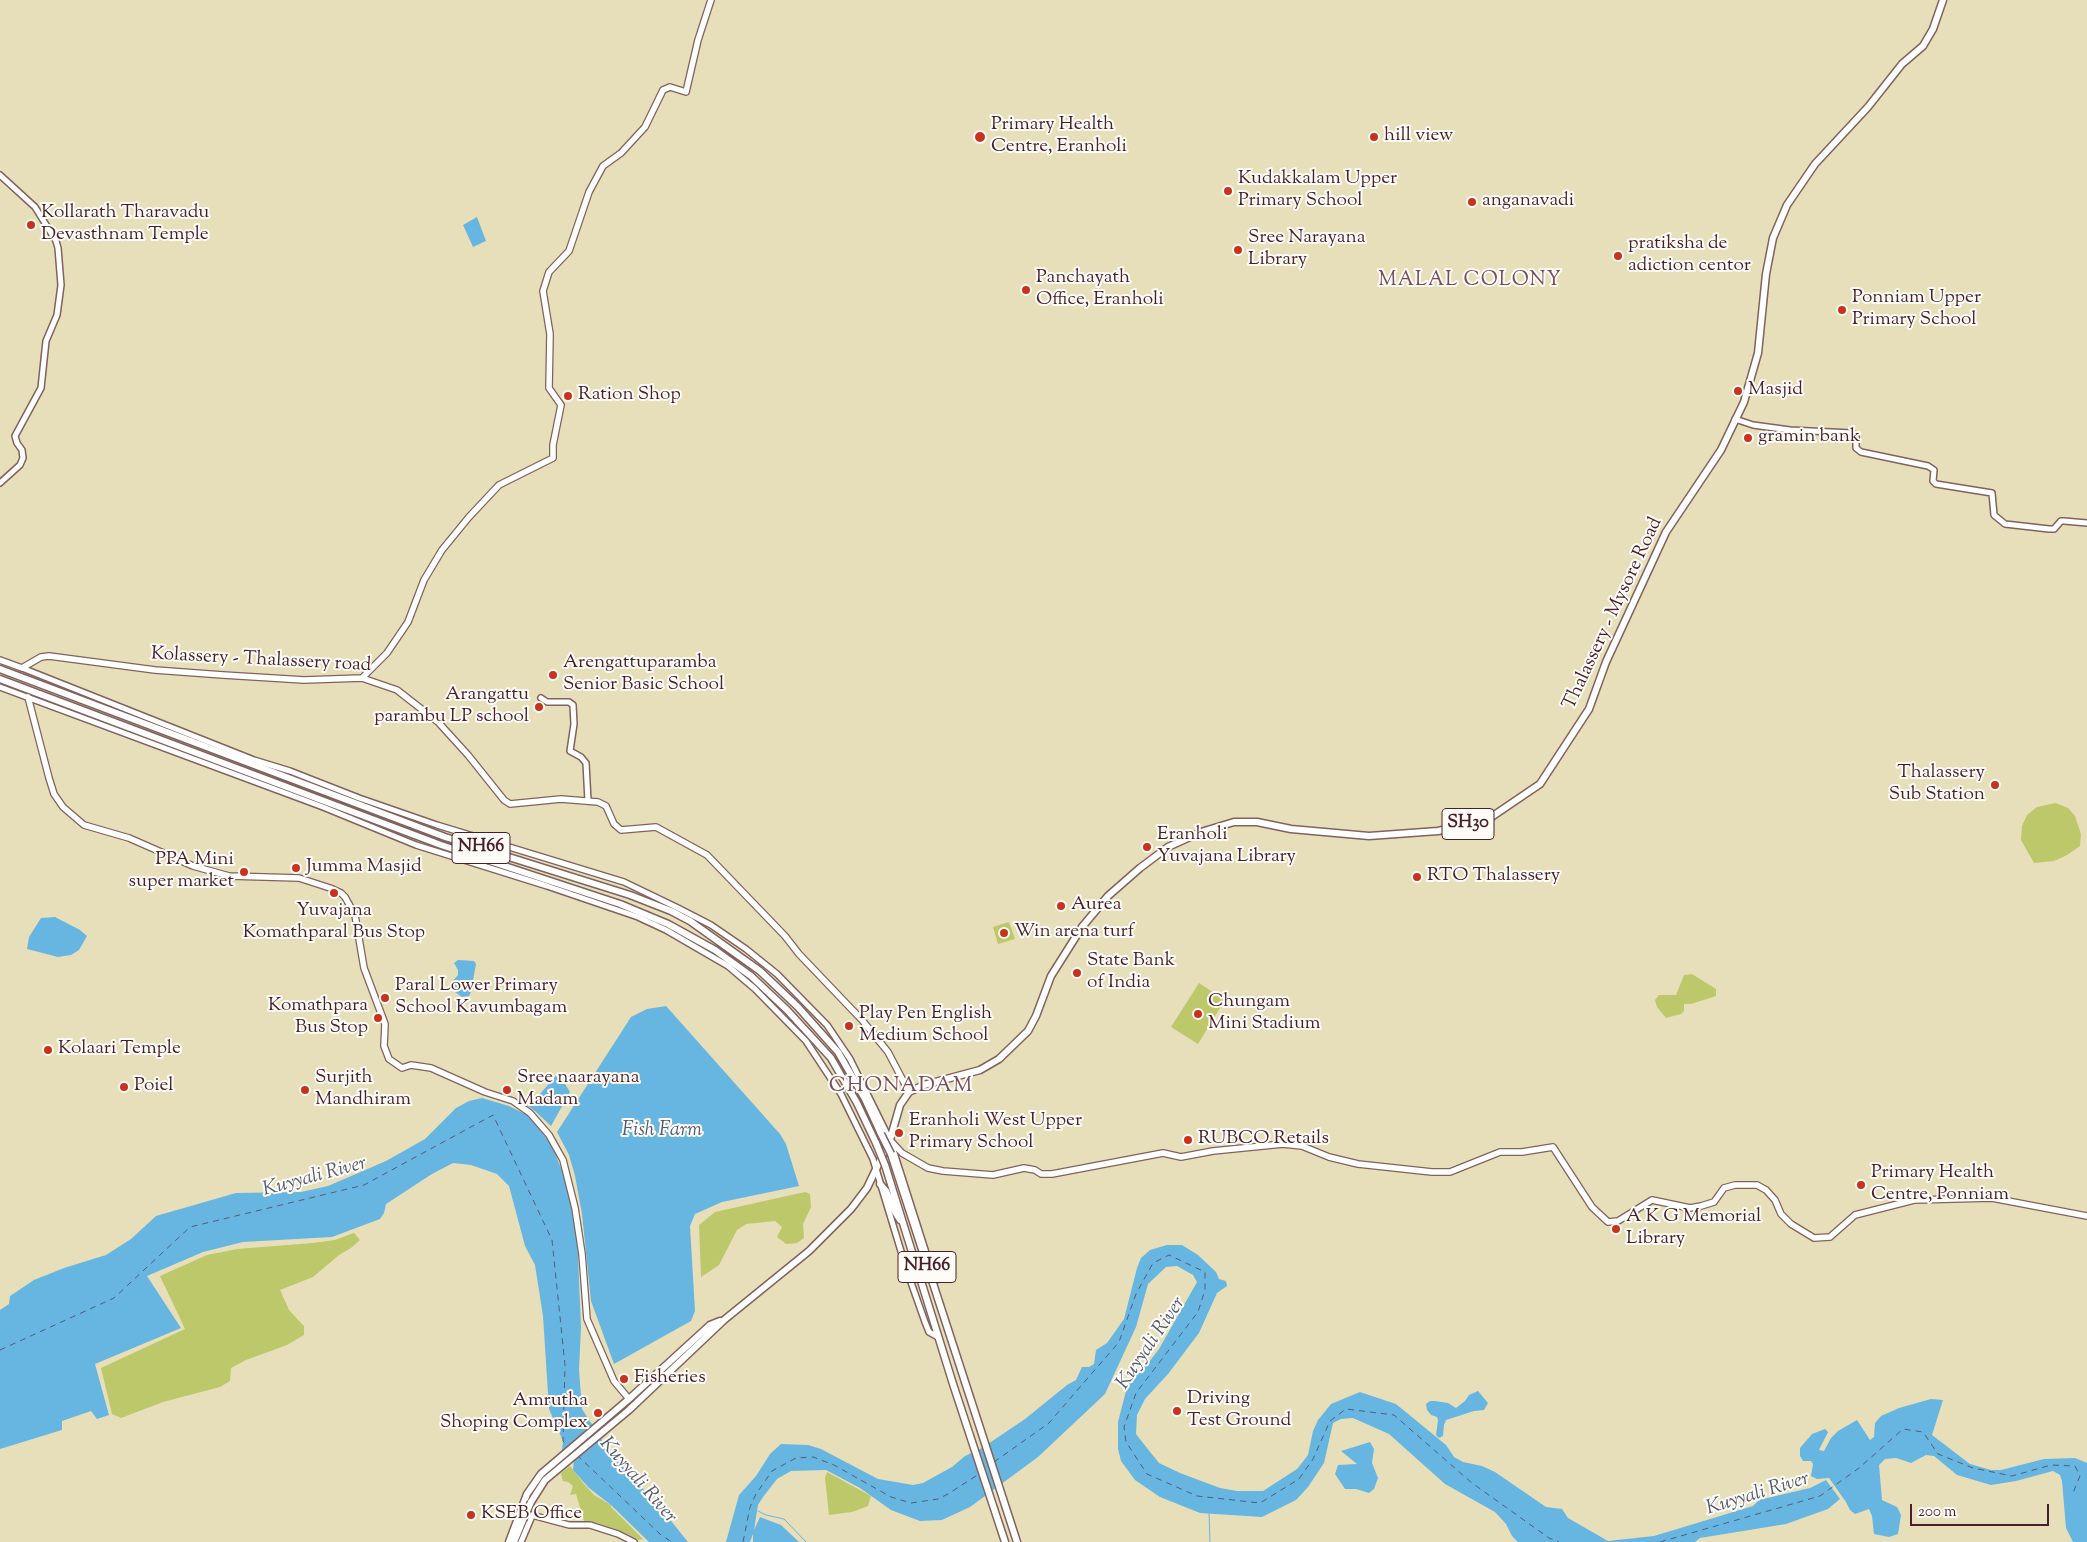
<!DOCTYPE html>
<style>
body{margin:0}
#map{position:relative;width:2087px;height:1542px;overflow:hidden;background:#e7dfb9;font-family:"Sorts Mill Goudy",serif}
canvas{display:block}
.scale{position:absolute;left:1910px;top:1504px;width:139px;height:22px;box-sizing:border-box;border:2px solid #4a1f2b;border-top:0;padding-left:6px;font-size:15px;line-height:18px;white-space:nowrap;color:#4a1f2b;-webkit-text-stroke:4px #fdfcf7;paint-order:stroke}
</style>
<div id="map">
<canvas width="2087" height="1542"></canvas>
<div class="scale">200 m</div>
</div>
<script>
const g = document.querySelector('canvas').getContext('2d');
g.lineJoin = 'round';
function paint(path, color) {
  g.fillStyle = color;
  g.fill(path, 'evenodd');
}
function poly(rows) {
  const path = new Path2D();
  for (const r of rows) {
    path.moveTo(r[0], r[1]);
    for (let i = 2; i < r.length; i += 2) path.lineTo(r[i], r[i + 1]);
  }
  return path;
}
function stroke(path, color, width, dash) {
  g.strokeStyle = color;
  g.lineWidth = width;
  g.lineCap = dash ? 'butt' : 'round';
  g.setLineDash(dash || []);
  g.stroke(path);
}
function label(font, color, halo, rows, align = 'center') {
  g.font = font + ' "Sorts Mill Goudy",serif';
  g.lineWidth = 4;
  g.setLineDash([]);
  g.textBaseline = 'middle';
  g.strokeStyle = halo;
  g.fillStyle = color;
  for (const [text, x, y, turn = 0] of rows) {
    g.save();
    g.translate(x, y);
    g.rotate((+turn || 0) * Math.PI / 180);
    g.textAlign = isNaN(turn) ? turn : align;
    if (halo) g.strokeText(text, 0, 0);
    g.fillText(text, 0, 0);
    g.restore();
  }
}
paint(poly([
 [2056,803,2068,808,2075,816,2081,834,2080,846,2067,855,2054,861,2034,863,2021,840,2022,826,2027,815,2037,807],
 [1009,922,1015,939,998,944,993,927],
 [1692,974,1716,989,1716,996,1691,1004,1684,1004,1684,1011,1681,1014,1666,1018,1657,1007,1655,1000,1659,995,1676,995,1684,975],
 [1199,983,1225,1000,1198,1044,1171,1027],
 [805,1192,810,1194,811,1207,803,1224,804,1238,797,1243,786,1244,777,1237,782,1227,775,1221,746,1224,737,1230,719,1265,701,1277,699,1225,715,1212],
 [354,1233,360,1240,351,1248,339,1255,313,1277,280,1290,289,1310,304,1326,304,1335,287,1345,246,1360,231,1368,230,1381,220,1387,163,1402,121,1418,112,1414,101,1368,185,1329,160,1276,207,1255,237,1249,313,1243,335,1240],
 [570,1466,584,1484,594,1495,611,1505,611,1507,643,1539,639,1540,621,1531,598,1523,584,1521,576,1494,570,1495,573,1486,568,1482,563,1481,562,1478,561,1473],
 [827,1472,871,1496,868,1506,852,1512,829,1515,825,1478]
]), '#bcc86a');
paint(poly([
 [477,217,486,241,473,247,463,225],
 [55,917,80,930,87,936,79,950,71,955,58,957,27,949,29,937,41,918],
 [458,960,474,961,476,964,471,992,469,996,462,997,452,990,450,984,458,975,458,970,454,963],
 [666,1006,780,1134,786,1144,799,1186,722,1202,695,1214,690,1226,695,1311,691,1321,614,1364,591,1301,582,1214,575,1176,569,1155,557,1132,631,1017,647,1009],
 [558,1073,570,1092,551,1126,535,1111,524,1103,540,1094],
 [482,1098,509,1106,531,1117,552,1146,567,1183,577,1233,581,1327,579,1370,582,1409,611,1454,659,1506,688,1542,649,1542,611,1505,589,1488,573,1470,574,1460,562,1450,563,1441,549,1409,543,1316,535,1265,525,1246,509,1186,497,1174,471,1165,453,1163,432,1174,386,1204,384,1213,380,1219,332,1237,243,1242,203,1252,147,1276,181,1328,95,1364,109,1415,97,1419,91,1411,62,1421,62,1430,0,1449,0,1310,9,1304,10,1296,34,1280,64,1268,106,1255,131,1239,156,1216,236,1193,301,1192,328,1186,386,1161,425,1139,456,1108,469,1101],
 [1167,1245,1182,1245,1198,1255,1216,1272,1219,1279,1226,1281,1227,1286,1217,1293,1199,1333,1168,1374,1145,1399,1137,1415,1136,1434,1143,1443,1159,1463,1180,1473,1220,1488,1237,1491,1263,1491,1297,1469,1308,1455,1313,1431,1318,1420,1331,1404,1360,1392,1396,1404,1446,1445,1454,1457,1463,1462,1482,1466,1495,1472,1546,1507,1562,1509,1568,1518,1608,1541,1654,1536,1753,1506,1759,1500,1810,1488,1826,1480,1840,1499,1828,1509,1786,1524,1700,1538,1695,1542,1518,1542,1512,1536,1506,1524,1495,1512,1445,1484,1389,1434,1353,1418,1341,1419,1333,1423,1324,1463,1308,1487,1296,1500,1262,1517,1200,1513,1160,1497,1135,1480,1121,1461,1118,1449,1118,1422,1126,1391,1132,1377,1149,1362,1159,1349,1197,1282,1193,1275,1177,1266,1166,1267,1148,1284,1136,1327,1105,1394,1038,1457,970,1507,942,1520,920,1521,891,1510,860,1488,826,1470,791,1471,777,1479,763,1497,758,1505,754,1530,760,1517,781,1525,799,1542,753,1542,753,1534,750,1542,726,1542,739,1495,756,1476,770,1454,781,1444,808,1445,821,1449,878,1479,913,1485,923,1483,952,1467,965,1456,982,1448,1025,1419,1067,1385,1076,1380,1082,1367,1089,1367,1094,1364,1096,1350,1107,1343,1124,1319,1137,1268,1141,1258,1150,1250],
 [1478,1391,1488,1403,1484,1410,1474,1411,1446,1420,1444,1425,1443,1436,1439,1438,1436,1435,1438,1420,1437,1417,1431,1415,1427,1410,1426,1404,1430,1401,1435,1401,1448,1403,1456,1408,1465,1401,1469,1395],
 [1931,1399,1943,1400,1932,1435,1970,1464,1991,1470,2001,1470,2044,1459,2075,1458,2087,1463,2087,1542,2073,1542,2066,1528,2062,1481,2060,1475,2053,1471,2016,1481,1991,1485,1957,1475,1934,1456,1926,1455,1911,1463,1896,1458,1885,1459,1879,1465,1882,1500,1897,1507,1901,1515,1898,1534,1889,1537,1874,1534,1872,1516,1869,1509,1855,1514,1850,1510,1846,1502,1829,1478,1817,1479,1811,1476,1813,1464,1811,1461,1803,1461,1800,1456,1800,1448,1812,1434,1825,1429,1828,1432,1819,1450,1824,1451,1831,1438,1838,1431,1857,1420,1870,1440,1874,1437,1875,1423,1881,1416,1899,1408],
 [1370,1442,1374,1449,1372,1463,1378,1478,1374,1489,1369,1493,1356,1489,1345,1489,1335,1474,1338,1465,1357,1464,1341,1451]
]), '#67b6e1');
stroke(poly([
 [758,1511,766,1515,784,1519,806,1542],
 [1209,1513,1210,1542]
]), '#67b6e1', 1);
stroke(poly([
 [0,1350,114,1298,190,1227,364,1185,493,1115,552,1240,565,1365,563,1441,569,1447],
 [577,1455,661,1535,672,1542],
 [994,1462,1049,1423,1119,1342,1136,1294,1153,1263,1169,1255,1205,1272,1205,1290,1198,1312,1136,1393,1124,1427,1126,1442,1147,1474,1197,1496,1260,1503,1299,1479,1313,1459,1330,1421,1346,1409,1394,1415,1472,1483,1549,1538,1559,1542],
 [743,1542,750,1507,756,1494,772,1471,796,1458,813,1457,834,1465,891,1497,911,1503,938,1499,948,1494,979,1474],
 [1660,1542,1820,1496,1859,1468,1903,1429,1923,1432,1938,1454,1973,1468,2012,1476,2051,1465,2075,1466,2080,1476,2073,1493]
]), '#565b74', 1, [6, 5]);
const tertiary = poly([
 [0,175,35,207,56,241,58,248,61,285,57,315,46,341,41,388,15,436,17,443,22,450,23,458,20,465,0,483],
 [1735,419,1753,425,1790,430,1852,433,1856,436,1856,448,1861,452,1928,466,1934,470,1933,481,1936,484,1992,493,1994,515,2005,524,2049,529,2054,529,2061,521,2064,521,2087,523],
 [22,668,254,760,290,771,359,798,437,825,624,882,678,908,711,925,746,949,777,974,827,1025,850,1059,890,1140,935,1281],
 [0,687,323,807,416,845,547,886,638,917,666,930,728,966,755,989,806,1041,841,1094,873,1159,907,1271,925,1322,929,1332,938,1337],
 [541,698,547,702,569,702,573,705,574,724,570,751,581,757,586,763,588,801],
 [524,1513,569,1525,590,1525,618,1534,634,1542],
 [521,1542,532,1516]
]);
const secondary = poly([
 [0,660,22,668,41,657,49,656,155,670,223,675,304,680,362,678,397,690,438,722,468,755,504,800,510,804,561,799,598,802,606,806,614,824,621,830,656,827,707,855,785,936,799,954,862,1020,888,1052,909,1092],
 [362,678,387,653,408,622,424,580,442,550,469,517,499,485,553,458,553,445,561,405,549,388,550,334,543,291,549,272,569,251,589,192,603,166,621,153,645,127,663,90,670,87,686,92,698,40,711,0],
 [28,697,49,778,54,794,63,807,84,825,129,838,193,866,229,876,299,878,330,888,341,893,345,897,355,915,364,968,385,1024,384,1046,389,1059,402,1068,411,1065,431,1068,485,1092,513,1101,530,1113,549,1135,563,1160,575,1208,582,1254,587,1319,614,1381,629,1399],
 [890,1140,902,1153,928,1168,943,1171,993,1175,1024,1168,1035,1170,1041,1174,1052,1174,1163,1153,1181,1157,1213,1151,1283,1144,1302,1146,1329,1157,1358,1164,1432,1172,1450,1172,1500,1152,1522,1152,1553,1147,1592,1207,1608,1222,1618,1221,1652,1200,1690,1208,1701,1206,1714,1202,1724,1188,1735,1185,1757,1185,1766,1190,1775,1200,1781,1214,1791,1224,1814,1238,1830,1237,1855,1215,1914,1200,1992,1198,2087,1216]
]);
const primary = poly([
 [531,1502,545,1480,629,1410,724,1320,809,1251,851,1209,867,1188,890,1140,900,1105,909,1092,924,1085,980,1070,999,1059,1028,1031,1036,1016,1051,976,1082,927,1108,896,1140,868,1168,847,1201,832,1234,822,1257,822,1291,829,1369,836,1438,831,1487,820,1540,784,1589,709,1606,662,1666,532,1721,450,1744,402,1758,353,1766,274,1773,238,1787,205,1815,164,1868,107,1902,64,1923,46,1933,29,1943,0],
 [509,1542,527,1494,541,1474,629,1399,710,1325,720,1321],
 [514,1542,523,1520]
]);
const trunk = poly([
 [0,669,445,837,630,895,671,911,690,921,760,971,798,1007,838,1052,865,1099,881,1134],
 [0,679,441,845,620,904,668,924,715,950,751,976,787,1010,831,1058,857,1103,876,1143],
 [891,1154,1017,1542],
 [885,1165,953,1384,1005,1542],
 [880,1184,886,1191,895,1212,900,1220]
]);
stroke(tertiary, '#81625d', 8);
stroke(secondary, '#81625d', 8);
stroke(primary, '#81625d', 9);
stroke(trunk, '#81625d', 9);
stroke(tertiary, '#fff', 5);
stroke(secondary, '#fff', 5.5);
stroke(primary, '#fff', 6);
stroke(trunk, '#fff', 6);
const primaryBridge = poly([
 [523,1520,531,1502]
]);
const trunkBridge = poly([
 [881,1134,891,1154],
 [876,1143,885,1165]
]);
stroke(primaryBridge, '#81625d', 9, []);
stroke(trunkBridge, '#81625d', 9, []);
stroke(primaryBridge, '#fff', 6);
stroke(trunkBridge, '#fff', 6);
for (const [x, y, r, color] of [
 [980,137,6,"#c8321e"],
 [1374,137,5,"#c8321e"],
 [1228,191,5,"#c8321e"],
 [1472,202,5,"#c8321e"],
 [31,225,5,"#c8321e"],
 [1238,250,5,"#c8321e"],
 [1618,256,5,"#c8321e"],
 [1026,290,5,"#c8321e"],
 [1842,310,5,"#c8321e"],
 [1738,391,5,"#c8321e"],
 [568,396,5,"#c8321e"],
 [1748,438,5,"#c8321e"],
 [553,675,5,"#c8321e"],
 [539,707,5,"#c8321e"],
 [1995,785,5,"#c8321e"],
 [1147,847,5,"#c8321e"],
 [296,868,5,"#c8321e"],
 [244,872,5,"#c8321e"],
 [1417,877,5,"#c8321e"],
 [334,893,5,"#c8321e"],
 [1061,906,5,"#c8321e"],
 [1004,933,5,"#c8321e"],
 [1077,973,5,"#c8321e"],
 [385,998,5,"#c8321e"],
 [1198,1014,5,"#c8321e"],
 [378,1018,5,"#c8321e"],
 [849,1026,5,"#c8321e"],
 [48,1050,5,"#c8321e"],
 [124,1087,5,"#c8321e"],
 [305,1090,5,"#c8321e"],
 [507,1090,5,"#c8321e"],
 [899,1133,5,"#c8321e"],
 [1188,1140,5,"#c8321e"],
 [1861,1185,5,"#c8321e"],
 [1616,1229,5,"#c8321e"],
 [624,1379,5,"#c8321e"],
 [1177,1411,5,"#c8321e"],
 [598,1413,5,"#c8321e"],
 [471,1515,5,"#c8321e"]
]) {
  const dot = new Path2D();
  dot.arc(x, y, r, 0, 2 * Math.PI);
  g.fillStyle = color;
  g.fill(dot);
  stroke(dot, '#fdfcf7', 2);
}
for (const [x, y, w] of [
 [1468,824,52],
 [481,848,58],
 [927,1267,58]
]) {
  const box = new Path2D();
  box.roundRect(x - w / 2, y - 15.5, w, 31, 4);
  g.fillStyle = '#fdfcf7';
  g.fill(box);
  stroke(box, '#4a1f2b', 1);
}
label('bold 18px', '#4a1f2b', null, [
 ["SH30",1468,824],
 ["NH66",481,848],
 ["NH66",927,1267]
]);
label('19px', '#4a1f2b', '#fdfcf7', [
 ["Primary Health",991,126],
 ["Centre, Eranholi",991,148],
 ["hill view",1384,137],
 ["Kudakkalam Upper",1238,180],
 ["Primary School",1238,202],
 ["anganavadi",1482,202],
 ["Kollarath Tharavadu",41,214],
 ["Devasthnam Temple",41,236],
 ["Sree Narayana",1248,239],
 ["Library",1248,261],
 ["pratiksha de",1628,245],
 ["adiction centor",1628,267],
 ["Panchayath",1036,279],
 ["Office, Eranholi",1036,301],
 ["Ponniam Upper",1852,299],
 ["Primary School",1852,321],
 ["Masjid",1748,391],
 ["Ration Shop",578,396],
 ["gramin bank",1758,438],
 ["Arengattuparamba",563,664],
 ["Senior Basic School",563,686],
 ["Arangattu",529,696,"right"],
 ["parambu LP school",529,718,"right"],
 ["Thalassery",1985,774,"right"],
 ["Sub Station",1985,796,"right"],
 ["Eranholi",1157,836],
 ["Yuvajana Library",1157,858],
 ["PPA Mini",234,861,"right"],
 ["super market",234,883,"right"],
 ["Jumma Masjid",306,868],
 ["RTO Thalassery",1427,877],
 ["Aurea",1071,906],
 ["Yuvajana",334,912,"center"],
 ["Komathparal Bus Stop",334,934,"center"],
 ["Win arena turf",1014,933],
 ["State Bank",1087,962],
 ["of India",1087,984],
 ["Paral Lower Primary",395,987],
 ["School Kavumbagam",395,1009],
 ["Chungam",1208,1003],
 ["Mini Stadium",1208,1025],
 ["Komathpara",368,1007,"right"],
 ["Bus Stop",368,1029,"right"],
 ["Play Pen English",859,1015],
 ["Medium School",859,1037],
 ["Kolaari Temple",58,1050],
 ["Surjith",315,1079],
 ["Mandhiram",315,1101],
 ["Sree naarayana",517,1079],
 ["Madam",517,1101],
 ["Poiel",134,1087],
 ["Eranholi West Upper",909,1122],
 ["Primary School",909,1144],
 ["RUBCO Retails",1198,1140],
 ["Primary Health",1871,1174],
 ["Centre, Ponniam",1871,1196],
 ["A K G Memorial",1626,1218],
 ["Library",1626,1240],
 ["Fisheries",634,1379],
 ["Driving",1187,1400],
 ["Test Ground",1187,1422],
 ["Amrutha",588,1402,"right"],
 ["Shoping Complex",588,1424,"right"],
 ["KSEB Office",481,1515]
], 'left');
label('19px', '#4a1f2b', '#fdfcf7', [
 ["Thalassery - Mysore Road",1614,614,-65],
 ["Kolassery - Thalassery road",261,661,3]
]);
g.letterSpacing = '1px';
label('20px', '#7b4c5a', '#fdfcf7', [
 ["MALAL COLONY",1470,282]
]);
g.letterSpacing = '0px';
label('italic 20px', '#565b74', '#fdfcf7', [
 ["Fish Farm",662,1132],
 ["Kuyyali River",315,1178,-15],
 ["Kuyyali River",1152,1344,-56],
 ["Kuyyali River",637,1481,49],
 ["Kuyyali River",1758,1495,-17]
]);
g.letterSpacing = '1px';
label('21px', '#7b4c5a', '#fdfcf7', [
 ["CHONADAM",901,1087]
]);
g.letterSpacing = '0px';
</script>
